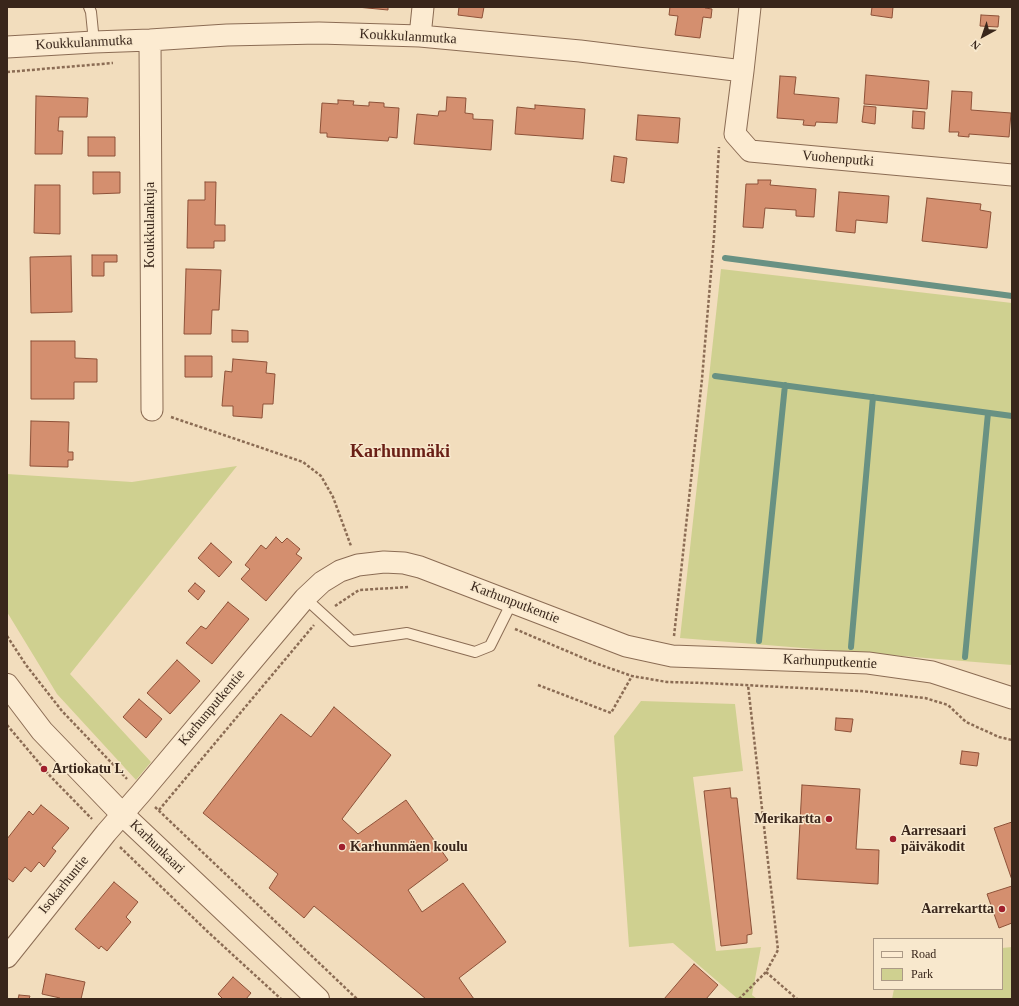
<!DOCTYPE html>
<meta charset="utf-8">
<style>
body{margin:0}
#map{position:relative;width:1019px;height:1006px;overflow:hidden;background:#f2ddbd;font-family:Georgia,serif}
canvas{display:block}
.frame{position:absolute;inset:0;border:8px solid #39261b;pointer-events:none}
.legend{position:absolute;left:873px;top:938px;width:130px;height:52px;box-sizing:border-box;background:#f8e8cd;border:1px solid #ac9a86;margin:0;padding:5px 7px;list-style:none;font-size:12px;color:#39261b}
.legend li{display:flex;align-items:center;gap:8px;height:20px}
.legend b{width:20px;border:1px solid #ac9a86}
.north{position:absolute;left:963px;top:16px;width:40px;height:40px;-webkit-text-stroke:3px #f8e8cd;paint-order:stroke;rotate:220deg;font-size:11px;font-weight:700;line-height:16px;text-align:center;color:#39261b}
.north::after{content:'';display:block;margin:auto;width:14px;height:18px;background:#39261b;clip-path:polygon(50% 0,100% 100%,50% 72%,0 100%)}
</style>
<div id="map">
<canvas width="1019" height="1006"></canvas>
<div class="frame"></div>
<ul class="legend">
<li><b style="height:5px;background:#fcebd1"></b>Road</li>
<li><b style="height:11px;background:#cfd090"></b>Park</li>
</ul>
<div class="north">N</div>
</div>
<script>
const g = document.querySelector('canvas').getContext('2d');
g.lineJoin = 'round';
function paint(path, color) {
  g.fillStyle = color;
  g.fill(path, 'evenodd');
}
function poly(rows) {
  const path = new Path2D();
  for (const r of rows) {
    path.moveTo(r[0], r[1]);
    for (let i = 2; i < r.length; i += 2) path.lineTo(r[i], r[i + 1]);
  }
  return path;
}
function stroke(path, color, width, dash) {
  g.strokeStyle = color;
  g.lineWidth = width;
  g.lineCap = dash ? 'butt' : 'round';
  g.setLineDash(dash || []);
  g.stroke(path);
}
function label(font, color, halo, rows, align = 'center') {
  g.font = font + ' Georgia,serif';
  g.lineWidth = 3;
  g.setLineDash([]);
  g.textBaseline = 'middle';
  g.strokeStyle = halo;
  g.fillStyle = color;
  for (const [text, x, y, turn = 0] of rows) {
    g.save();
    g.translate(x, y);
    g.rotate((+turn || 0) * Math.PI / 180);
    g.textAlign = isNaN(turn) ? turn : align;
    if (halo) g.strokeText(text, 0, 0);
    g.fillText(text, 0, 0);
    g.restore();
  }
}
paint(poly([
 [721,269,1012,303,1012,665,680,638],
 [237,466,70,674,151,762,136,780,57,694,7,612,7,474,132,482],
 [641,701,735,704,743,771,693,777,716,951,761,947,752,995,757,999,738,999,673,943,629,947,614,736],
 [1012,947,1012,999,892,999,894,989,1002,989,1002,948]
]), '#cfd090');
stroke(poly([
 [725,258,1012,296],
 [715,376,1012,416],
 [759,641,785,385],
 [851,647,873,397],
 [965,657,988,413]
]), '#689183', 6);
const building = poly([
 [357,7,388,7,388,10,357,7],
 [459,7,484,7,482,18,458,15,459,7],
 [670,7,705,7,705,8,712,9,711,18,703,17,700,38,675,35,678,16,669,15,670,7],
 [872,7,893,7,892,18,871,15,872,7],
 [981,15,999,16,998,27,980,26,981,15],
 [866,75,929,81,927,109,864,104,866,75],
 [780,76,796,77,794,94,839,98,837,123,816,122,815,126,803,125,804,120,777,118,780,76],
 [952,91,972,92,971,110,1011,113,1009,137,969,134,969,137,958,136,959,132,949,132,952,91],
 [36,96,88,98,87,117,59,117,58,131,63,131,62,154,35,154,36,96],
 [447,97,466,98,465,113,473,114,473,119,493,120,491,150,414,144,417,114,438,116,439,111,446,111,447,97],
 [338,100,354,101,353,105,369,106,369,102,384,103,384,107,399,108,397,138,389,137,388,141,327,137,327,133,320,133,322,103,338,104,338,100],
 [535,105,585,109,583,139,515,134,517,107,535,109,535,105],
 [864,106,876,107,875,124,862,122,864,106],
 [913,111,925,112,924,129,912,128,913,111],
 [638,115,680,118,678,143,636,140,638,115],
 [88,137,115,137,115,156,88,156,88,137],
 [614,156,627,158,624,183,611,181,614,156],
 [93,172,120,172,120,193,93,194,93,172],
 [758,180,771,180,770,185,816,189,814,217,796,216,796,210,765,208,763,228,743,227,746,184,758,184,758,180],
 [205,182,216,182,215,225,225,225,225,241,214,241,214,248,187,248,188,200,205,200,205,182],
 [35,185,60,185,60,234,34,233,35,185],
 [839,192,889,196,887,223,856,220,855,233,836,231,839,192],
 [927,198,981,204,980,210,991,212,987,248,922,241,927,198],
 [92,255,117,255,117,262,104,262,104,276,92,276,92,255],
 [71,256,72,312,31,313,30,257,71,256],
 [186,269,221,270,219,310,212,310,211,334,184,334,186,269],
 [232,330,248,331,248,342,232,342,232,330],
 [31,341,75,341,75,358,97,359,97,382,74,382,74,399,31,399,31,341],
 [185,356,212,356,212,377,185,377,185,356],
 [233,359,267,362,266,373,275,374,273,404,263,404,262,418,233,416,233,406,222,406,225,371,232,372,233,359],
 [31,421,69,422,68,452,73,452,73,460,68,460,68,467,30,466,31,421],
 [276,537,282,543,287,538,300,549,296,554,302,558,266,601,241,579,250,569,245,565,261,545,266,549,276,537],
 [211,543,232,562,219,577,198,558,211,543],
 [195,583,205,591,198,600,188,591,195,583],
 [228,602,249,619,212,664,186,643,201,626,206,629,228,602],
 [177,660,200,681,170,714,147,693,177,660],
 [139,699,162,719,146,738,123,717,139,699],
 [334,707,391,755,342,819,358,834,406,800,448,860,408,890,422,912,463,883,506,942,459,978,474,999,426,999,314,906,304,918,269,888,278,874,203,813,281,714,311,737,334,707],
 [836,718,853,719,851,732,835,730,836,718],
 [962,751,979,753,977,766,960,764,962,751],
 [802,785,860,789,856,849,879,850,878,884,797,879,802,785],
 [730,788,731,798,737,798,752,934,747,935,747,943,721,946,704,791,730,788],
 [41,805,69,828,52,848,56,851,44,867,39,862,31,872,25,867,13,882,7,878,7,839,29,811,33,815,41,805],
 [1012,822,1012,880,994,828,1012,822],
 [114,882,138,902,126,917,131,922,107,951,101,946,99,949,75,929,114,882],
 [1012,886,1012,923,999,928,987,894,1012,886],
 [694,964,718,985,706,999,664,999,694,964],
 [46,974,85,982,81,999,60,999,60,998,42,994,46,974],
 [233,977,251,993,246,999,223,999,218,994,233,977],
 [19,995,30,996,29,999,18,999,19,995]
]);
paint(building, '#d48f6f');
stroke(building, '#8d5138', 1);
const service = poly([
 [89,7,91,12,94,42],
 [305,598,352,641,407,633,475,652,490,646,512,602]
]);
const minor = poly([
 [420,36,423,7],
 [150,40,152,410],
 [7,47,94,42,150,40,227,35,319,33,420,36,580,51,743,71,750,7],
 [743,71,735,134,750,151,1012,175],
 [7,957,106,833,141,793,305,598,322,582,340,571,358,565,384,562,404,563,420,567,626,646,672,656,868,663,932,672,1012,698]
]);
const tertiary = poly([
 [7,685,42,731,122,814,318,999]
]);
stroke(service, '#8b6c54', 12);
stroke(minor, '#8b6c54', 23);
stroke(tertiary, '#8b6c54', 24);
stroke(poly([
 [7,72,113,63],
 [171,417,303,462,321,476,333,497,351,546],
 [335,606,359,590,409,587],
 [515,629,595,663,632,676,667,682,704,683,860,691,925,698,948,705,966,722,999,737,1012,740],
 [7,636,26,665,62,711,127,779],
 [674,636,702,379,714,237,719,147],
 [538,685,611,713,632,676],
 [7,725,51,777,92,819],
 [155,807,357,999],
 [159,810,314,625],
 [120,847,208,932,281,999],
 [766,972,797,999],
 [739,999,766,972,778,950,748,685]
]), '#8b6c54', 2.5, [3, 2]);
stroke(service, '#fcebd1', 10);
stroke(minor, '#fcebd1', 21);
stroke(tertiary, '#fcebd1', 22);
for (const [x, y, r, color] of [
 [44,769,4,"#a01f2d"],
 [829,819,4,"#a01f2d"],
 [893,839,4,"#a01f2d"],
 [342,847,4,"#a01f2d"],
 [1002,909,4,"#a01f2d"]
]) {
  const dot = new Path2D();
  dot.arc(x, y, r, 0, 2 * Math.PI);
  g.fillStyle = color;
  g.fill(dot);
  stroke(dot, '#f8e8cd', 1.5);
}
label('14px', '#39261b', '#f8e8cd', [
 ["Koukkulanmutka",408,37,3],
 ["Koukkulanmutka",84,43,-3],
 ["Vuohenputki",838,159,5],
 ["Koukkulankuja",150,225,-90],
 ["Karhunputkentie",515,603,21],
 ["Karhunputkentie",830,662,3],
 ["Karhunputkentie",212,708,-50],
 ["Karhunkaari",157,847,44],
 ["Isokarhuntie",64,885,-51]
]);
label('bold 14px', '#39261b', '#f8e8cd', [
 ["Artiokatu L",52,769],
 ["Merikartta",821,819,"right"],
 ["Aarresaari",901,831],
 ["päiväkodit",901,847],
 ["Karhunmäen koulu",350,847],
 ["Aarrekartta",994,909,"right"]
], 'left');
label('bold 18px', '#6a1f16', '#f8e8cd', [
 ["Karhunmäki",400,452]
]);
</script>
